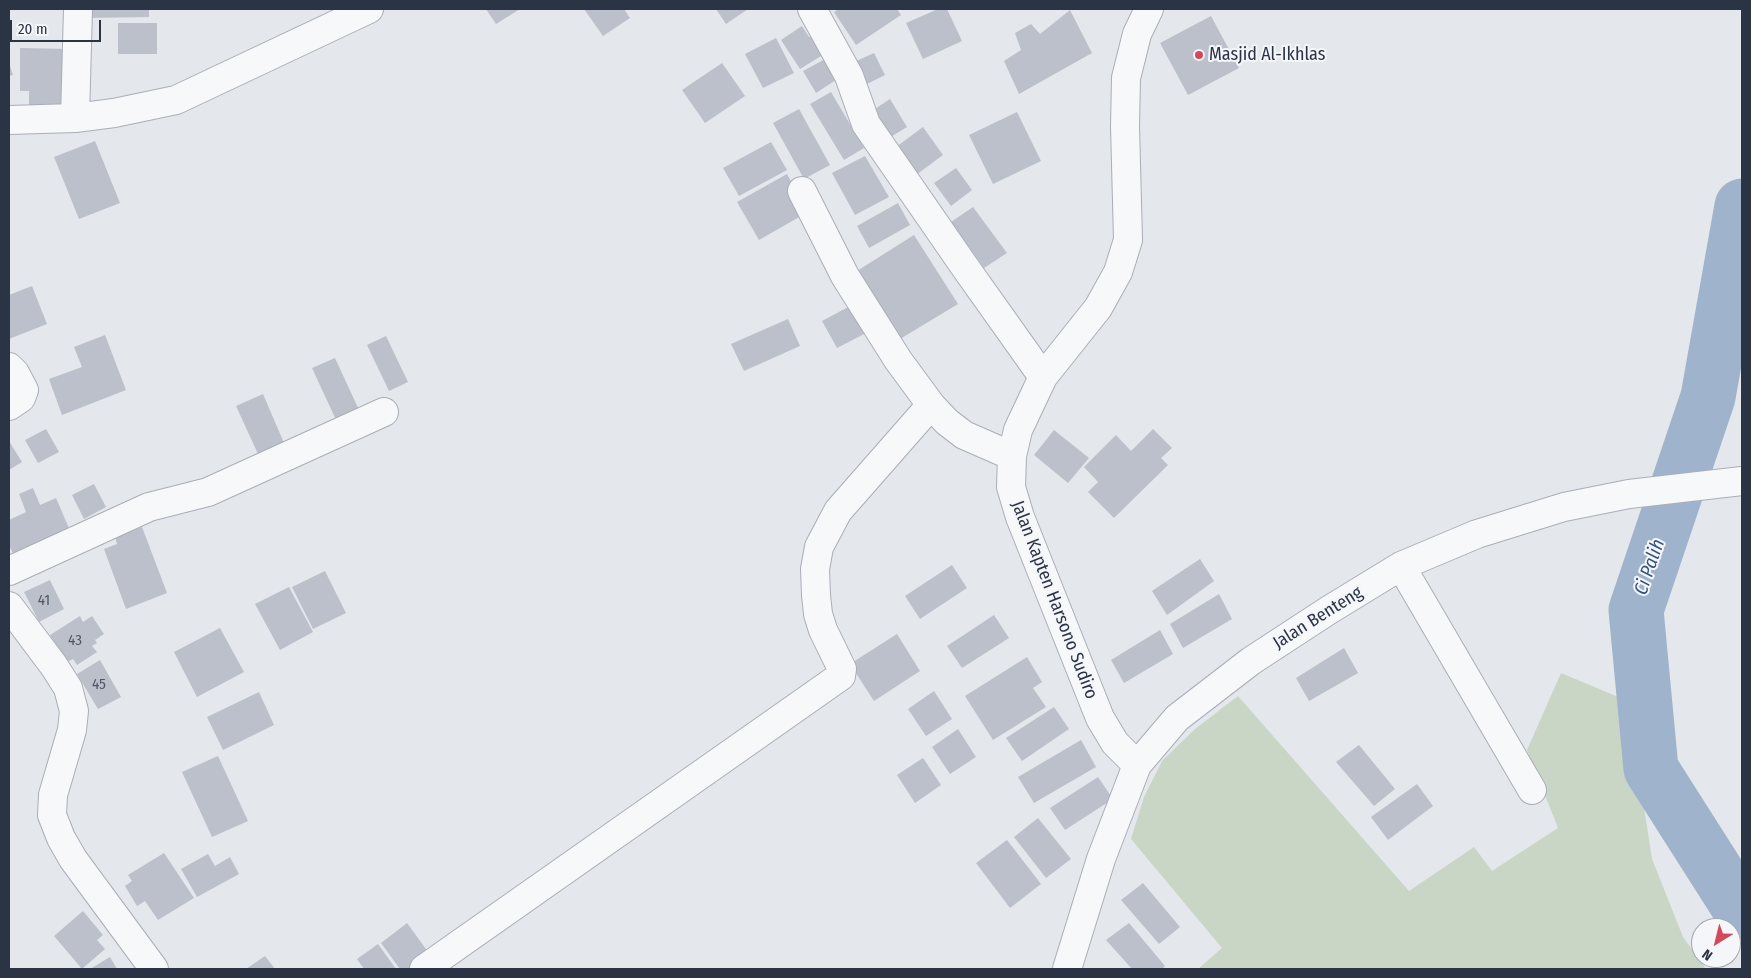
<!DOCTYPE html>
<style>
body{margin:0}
#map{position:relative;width:1751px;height:978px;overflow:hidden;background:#e4e7ec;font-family:"Fira Sans Condensed",sans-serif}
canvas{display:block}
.frame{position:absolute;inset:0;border:10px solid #2b3445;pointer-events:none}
.north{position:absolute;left:1691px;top:918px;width:50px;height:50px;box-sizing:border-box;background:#f4f6f9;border:1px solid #a4a8b1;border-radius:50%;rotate:216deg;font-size:14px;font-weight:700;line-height:20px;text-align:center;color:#2b3445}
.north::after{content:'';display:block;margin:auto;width:18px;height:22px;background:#d1495b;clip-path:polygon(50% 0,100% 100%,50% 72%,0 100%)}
.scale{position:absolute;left:10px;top:20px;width:91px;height:22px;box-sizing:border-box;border:2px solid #2b3445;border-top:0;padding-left:6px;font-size:15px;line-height:18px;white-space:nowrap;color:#2b3445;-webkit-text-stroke:4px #f4f6f9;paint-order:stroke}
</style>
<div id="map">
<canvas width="1751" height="978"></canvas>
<div class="frame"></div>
<div class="north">N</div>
<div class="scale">20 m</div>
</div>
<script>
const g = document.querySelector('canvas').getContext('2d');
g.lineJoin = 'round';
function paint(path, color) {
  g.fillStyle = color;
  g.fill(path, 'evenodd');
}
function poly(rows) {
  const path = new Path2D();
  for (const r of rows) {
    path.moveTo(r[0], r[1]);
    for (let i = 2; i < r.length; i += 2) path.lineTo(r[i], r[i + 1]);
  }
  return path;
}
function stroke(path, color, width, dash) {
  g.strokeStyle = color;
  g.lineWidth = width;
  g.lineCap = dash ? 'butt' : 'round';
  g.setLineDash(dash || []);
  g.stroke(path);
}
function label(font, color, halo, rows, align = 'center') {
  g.font = font + ' "Fira Sans Condensed",sans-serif';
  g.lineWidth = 4;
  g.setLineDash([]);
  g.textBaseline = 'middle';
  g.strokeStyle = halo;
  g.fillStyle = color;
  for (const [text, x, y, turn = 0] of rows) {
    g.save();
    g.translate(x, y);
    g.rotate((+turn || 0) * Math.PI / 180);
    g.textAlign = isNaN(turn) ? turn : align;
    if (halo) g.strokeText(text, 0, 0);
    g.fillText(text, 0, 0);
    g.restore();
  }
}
paint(poly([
 [1561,673,1623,699,1639,734,1641,788,1652,859,1683,937,1706,969,1198,969,1222,948,1131,839,1144,797,1162,761,1195,729,1238,696,1409,891,1474,847,1492,871,1558,828,1527,750]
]), '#c9d6c5');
stroke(poly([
 [1742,206,1708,397,1636,610,1651,769,1742,912]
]), '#9fb4cc', 55);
paint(poly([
 [82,9,149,9,149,17,83,18],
 [486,9,520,9,496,24],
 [584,9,624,9,630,18,603,36],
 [716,9,748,9,726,24],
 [839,9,897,9,901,15,856,45,834,12],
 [938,9,947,9,962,41,923,59,906,23],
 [1070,10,1092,53,1019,94,1004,61,1021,50,1015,33,1031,24,1040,34],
 [1211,16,1239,68,1188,95,1160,43],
 [118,23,157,23,157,54,118,54],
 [802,26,809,37,817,32,829,51,800,69,781,40],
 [776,38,794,73,763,88,745,54],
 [20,48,70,49,70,104,57,104,57,109,29,109,29,91,20,91],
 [874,53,885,75,863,86,852,63],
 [831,56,842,76,816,93,803,71],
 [9,63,13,75,9,76],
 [722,63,745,96,705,123,682,90],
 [831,92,864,148,844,160,810,104],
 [890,99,907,127,889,138,872,111],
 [799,109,830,165,804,179,773,123],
 [1017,112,1041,161,993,184,969,135],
 [923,127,943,155,916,175,896,147],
 [95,141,120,203,79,219,54,157],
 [771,142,787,170,739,196,723,168],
 [865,156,889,197,855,215,832,173],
 [956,168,972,190,951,206,934,183],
 [787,174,808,212,759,240,737,202],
 [898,203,910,225,869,248,857,226],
 [973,207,1007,253,984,268,951,222],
 [914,235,958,304,900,339,857,271],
 [32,286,47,324,9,339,9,295],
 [852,305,866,333,837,348,822,321],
 [788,319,800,346,744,371,731,344],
 [105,335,126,390,62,415,49,379,82,367,74,347],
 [386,336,408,382,389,391,367,345],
 [335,358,359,410,336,420,312,368],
 [263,394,284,443,258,454,236,406],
 [46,429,59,452,38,463,25,440],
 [1153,429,1172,448,1161,458,1168,465,1114,518,1088,492,1098,482,1084,467,1116,435,1131,451],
 [1054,430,1089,458,1068,483,1034,455],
 [9,441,22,462,9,470],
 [94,484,106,507,84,519,72,495],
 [33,488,40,505,56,498,71,533,14,556,9,545,9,520,26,512,19,494],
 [142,527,167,593,126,609,104,549,117,544,115,537],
 [1200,559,1214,581,1167,615,1152,591],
 [952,565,967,588,920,619,905,596],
 [325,571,346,613,313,629,292,587],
 [50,580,64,609,39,622,24,592],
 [289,587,313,632,280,650,255,604],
 [1219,594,1232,619,1183,648,1170,624],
 [994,615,1009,638,962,668,947,646],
 [80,616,83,622,92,616,104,634,95,640,97,643,92,646,97,652,77,665,73,659,67,662,50,635],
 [220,628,244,672,197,697,174,652],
 [1160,630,1173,654,1124,683,1111,660],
 [897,634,920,671,874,701,850,664],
 [1344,648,1358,673,1309,701,1296,678],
 [1027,657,1042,682,1033,688,1046,707,993,740,965,696],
 [100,660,121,697,98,709,77,674],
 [934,691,952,719,926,736,908,709],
 [259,692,274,725,223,750,207,717],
 [1054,707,1069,729,1022,761,1006,738],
 [958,729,976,757,950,774,932,747],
 [1081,740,1096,767,1034,803,1018,777],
 [1359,745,1395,789,1374,806,1336,762],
 [218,756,248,821,212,837,182,772],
 [923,758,941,785,915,803,897,775],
 [1098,777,1113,799,1065,830,1050,808],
 [1417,784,1433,806,1388,840,1371,817],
 [1038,818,1071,859,1046,878,1014,837],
 [1007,840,1041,884,1010,908,976,863],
 [164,853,194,898,158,920,145,901,137,906,125,886,132,881,128,875],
 [208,854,215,866,230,857,239,874,197,897,181,869],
 [1143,883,1180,927,1159,944,1121,900],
 [83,911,103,935,97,940,105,949,82,969,54,936],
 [407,923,431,956,413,969,400,969,381,943],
 [1129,923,1165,966,1162,969,1132,969,1106,940],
 [378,944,396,969,364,969,357,959],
 [265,956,275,969,246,969],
 [110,957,117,969,90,969]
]), '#bbc0ca');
const minor = poly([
 [812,9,849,76,866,124,967,270,1043,377],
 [75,118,78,9],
 [9,120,75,118,114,113,176,100,369,9],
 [802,191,845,276,898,360,931,405,947,422,964,435,1012,456],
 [9,367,15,373,24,390,21,398,9,406],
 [1401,566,1532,790],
 [9,571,149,507,208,492,384,412],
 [9,606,54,666,68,688,74,711,72,730,53,795,52,815,61,838,73,859,154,969],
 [1137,765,1115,743,1100,718,1020,517,1011,487,1012,456,1018,430,1043,377,1098,308,1118,272,1128,240,1125,126,1126,78,1137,34,1149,9],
 [424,969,841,676,842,669,823,630,818,614,816,595,815,569,819,547,838,511,931,405],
 [1067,969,1101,859,1137,765,1177,718,1251,661,1329,610,1401,566,1477,534,1564,507,1629,494,1742,481]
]);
stroke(minor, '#a9aeb7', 30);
stroke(minor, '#f7f8fa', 28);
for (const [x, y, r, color] of [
 [1199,55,5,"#d1495b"]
]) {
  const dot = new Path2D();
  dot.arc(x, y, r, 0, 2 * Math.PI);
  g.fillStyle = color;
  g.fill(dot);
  stroke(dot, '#f4f6f9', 2);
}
label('15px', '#4f5766', null, [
 ["41",44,601],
 ["43",75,641],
 ["45",99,685]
]);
label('18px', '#2b3445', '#f4f6f9', [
 ["Masjid Al-Ikhlas",1209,55]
], 'left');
label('18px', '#2b3445', '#f4f6f9', [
 ["Jalan Kapten Harsono Sudiro",1054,600,69],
 ["Jalan Benteng",1318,618,-32]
]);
label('italic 19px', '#34527a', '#f4f6f9', [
 ["Ci Palih",1650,567,-71]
]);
</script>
